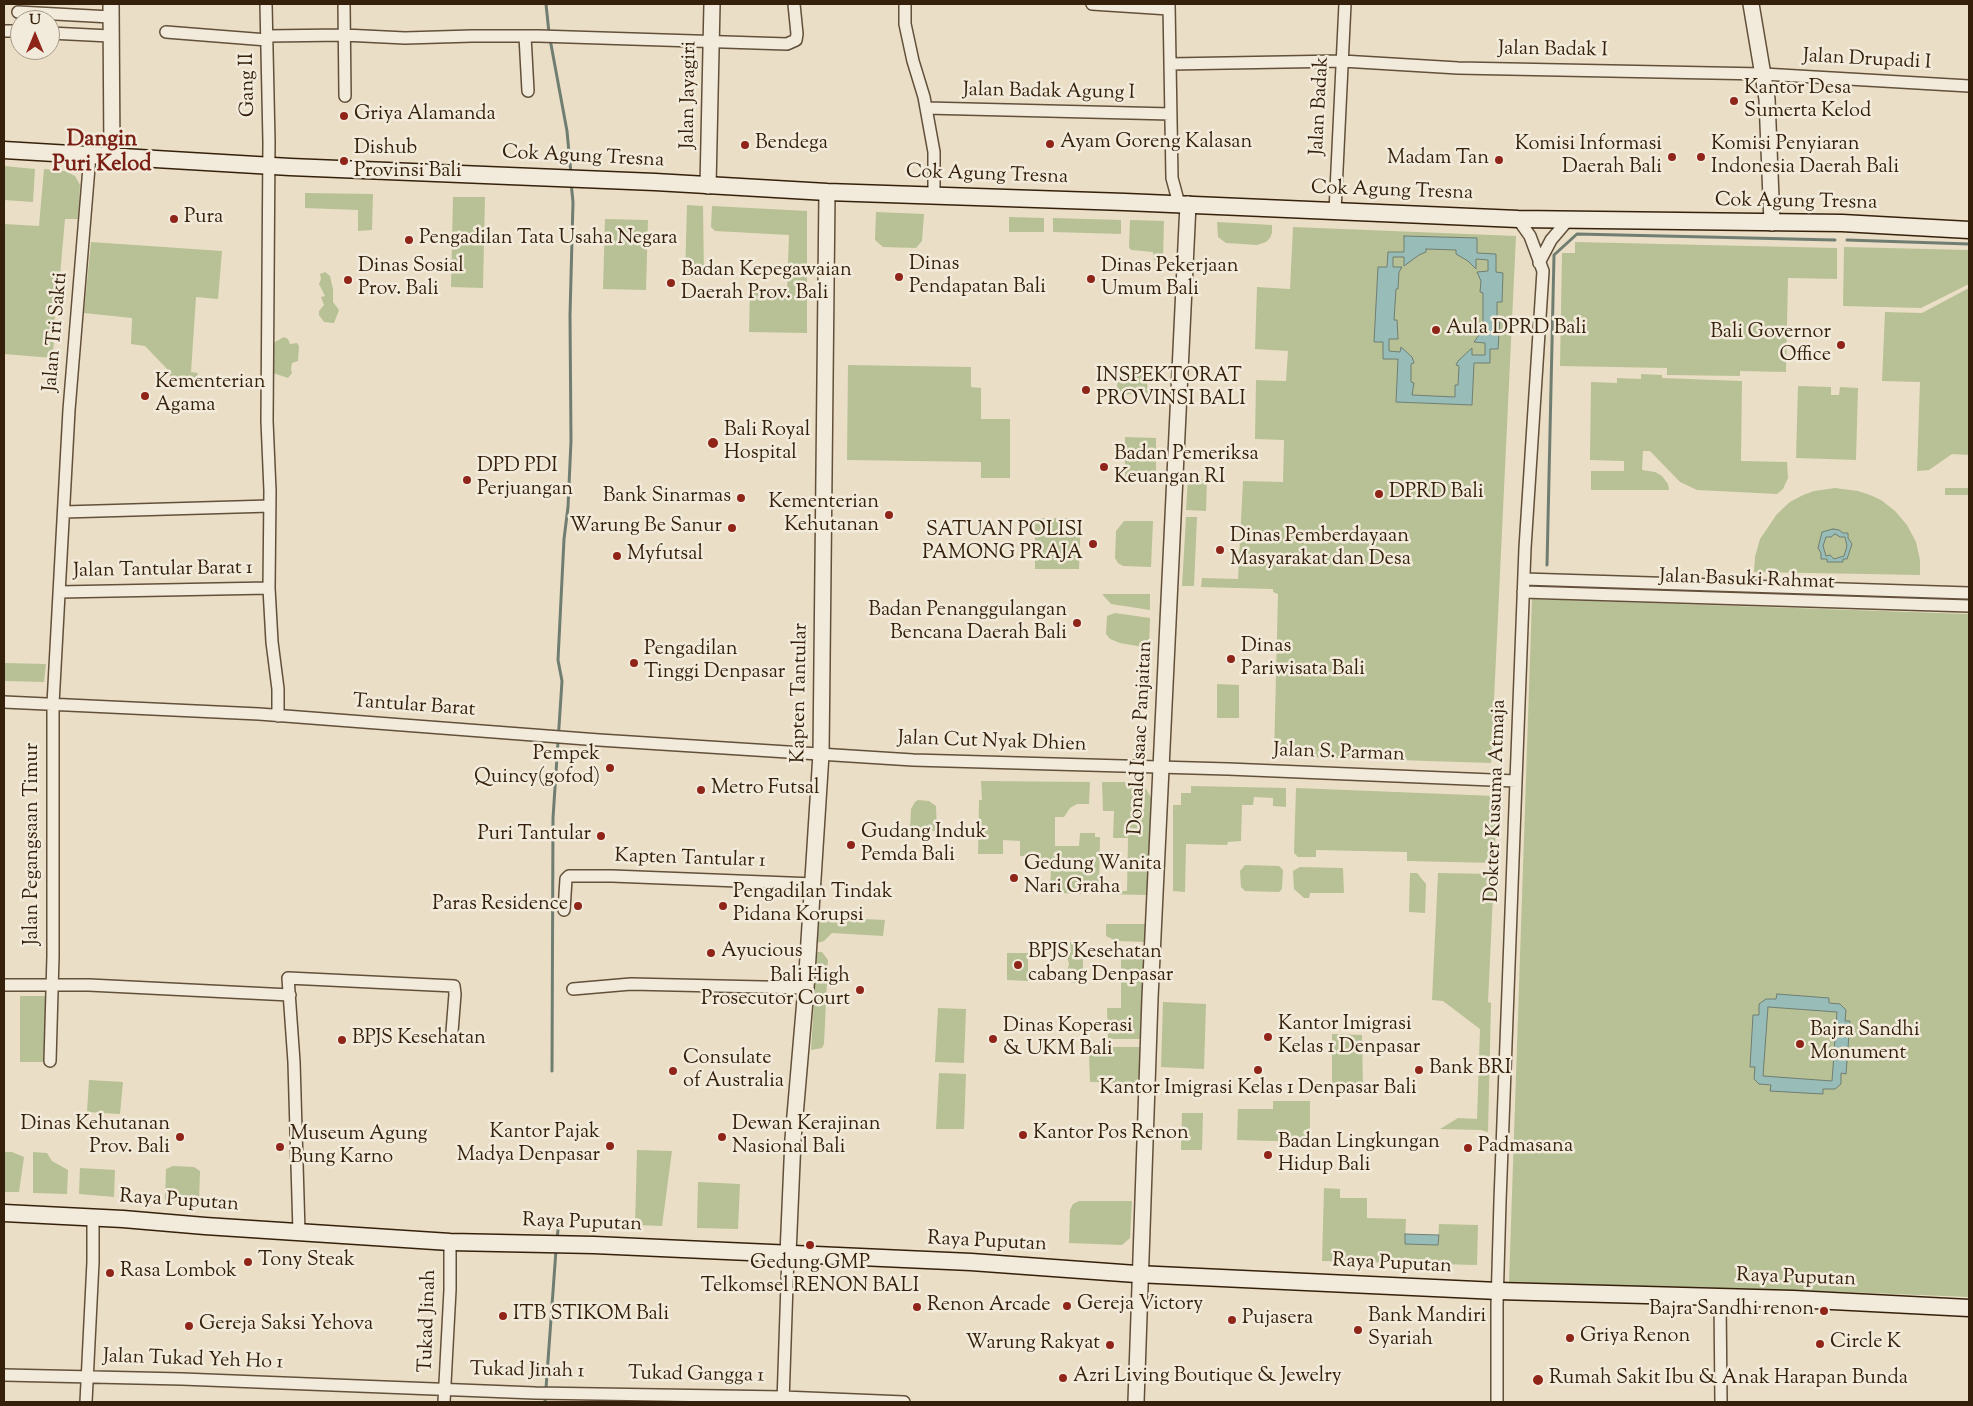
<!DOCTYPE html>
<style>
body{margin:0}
#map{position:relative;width:1973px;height:1406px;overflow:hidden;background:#ebdec6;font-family:"Sorts Mill Goudy",serif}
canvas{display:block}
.frame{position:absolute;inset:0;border:5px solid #35210b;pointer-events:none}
.north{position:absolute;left:10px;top:10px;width:50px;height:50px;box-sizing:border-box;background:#f2eada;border:1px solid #a69a87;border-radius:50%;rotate:0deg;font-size:14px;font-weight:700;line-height:20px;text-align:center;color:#35210b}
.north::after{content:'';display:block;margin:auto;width:18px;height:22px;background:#8f2418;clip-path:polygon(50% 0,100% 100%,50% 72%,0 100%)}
</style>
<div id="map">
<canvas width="1973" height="1406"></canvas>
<div class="frame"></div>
<div class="north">U</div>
</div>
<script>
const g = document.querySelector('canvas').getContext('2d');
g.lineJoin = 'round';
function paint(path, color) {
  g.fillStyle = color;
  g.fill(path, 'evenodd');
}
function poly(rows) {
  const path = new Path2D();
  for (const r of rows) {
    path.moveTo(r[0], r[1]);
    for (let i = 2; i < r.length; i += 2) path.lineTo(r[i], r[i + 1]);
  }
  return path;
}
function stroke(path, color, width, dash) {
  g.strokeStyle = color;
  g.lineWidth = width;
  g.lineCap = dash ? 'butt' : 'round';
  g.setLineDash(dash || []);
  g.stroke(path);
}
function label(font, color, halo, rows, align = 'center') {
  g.font = font + ' "Sorts Mill Goudy",serif';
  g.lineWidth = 5;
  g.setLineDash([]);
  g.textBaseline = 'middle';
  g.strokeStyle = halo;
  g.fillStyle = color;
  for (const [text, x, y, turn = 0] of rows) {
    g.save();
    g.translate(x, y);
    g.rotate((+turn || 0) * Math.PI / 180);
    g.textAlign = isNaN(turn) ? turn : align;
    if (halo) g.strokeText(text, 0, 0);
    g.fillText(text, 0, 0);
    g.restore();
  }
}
paint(poly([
 [4,166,35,169,33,202,4,200],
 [44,169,65,171,75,176,80,185,78,219,65,219,59,287,56,287,53,358,4,354,4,224,39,226],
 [305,193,373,194,372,230,358,231,358,210,305,208],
 [453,197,485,197,483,288,451,287],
 [687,205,703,206,704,277,685,277],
 [712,206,807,211,807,333,749,332,750,290,787,291,789,235,715,231,711,227],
 [876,212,924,214,922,241,916,248,883,247,875,240],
 [1009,217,1044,218,1044,232,1009,232],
 [1053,218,1121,220,1121,234,1053,232],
 [605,219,648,220,646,290,603,289],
 [1130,220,1164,221,1163,261,1154,260,1153,252,1131,250,1129,247],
 [1217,222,1272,225,1272,233,1270,238,1266,242,1257,245,1226,243,1218,237],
 [1293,227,1516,236,1491,763,1274,756,1278,594,1273,592,1273,589,1201,587,1202,578,1238,579,1243,481,1283,482,1284,440,1255,439,1256,380,1286,381,1288,351,1255,349,1257,287,1290,289],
 [91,242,222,251,218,299,196,297,191,372,198,373,193,387,170,382,170,372,145,346,131,344,132,318,84,313],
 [1575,242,1837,248,1837,279,1788,278,1786,372,1740,371,1740,376,1667,375,1667,368,1560,366,1562,253,1575,253],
 [1844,247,1969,250,1969,284,1921,308,1843,306],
 [325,272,330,276,333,289,333,302,339,310,334,323,324,322,319,315,319,311,324,305,321,297,325,296,319,284,321,279,320,274],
 [1969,288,1969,455,1952,454,1929,470,1917,471,1920,382,1882,381,1885,312,1922,313],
 [284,337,288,339,290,344,297,343,299,346,298,361,292,363,291,369,292,373,288,378,273,373,273,343],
 [848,365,971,367,971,387,981,388,981,419,1010,419,1010,478,981,478,981,462,847,460],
 [1146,370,1148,393,1118,395,1116,372],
 [1641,374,1662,375,1662,378,1742,381,1741,461,1787,462,1788,478,1783,489,1777,494,1697,490,1680,482,1650,451,1643,451,1642,470,1655,472,1662,476,1668,484,1669,490,1591,490,1591,471,1624,471,1624,461,1590,460,1591,382,1617,383,1617,378,1641,379],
 [1798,386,1831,387,1831,395,1839,395,1840,387,1858,388,1856,460,1796,458],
 [1125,437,1156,438,1156,477,1125,477],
 [1188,478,1207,480,1206,511,1186,510],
 [1835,488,1858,491,1870,495,1881,500,1895,511,1907,525,1916,542,1920,560,1920,575,1754,572,1755,557,1760,539,1777,514,1790,502,1803,495,1814,491],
 [1945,488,1969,488,1969,495,1945,495],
 [1186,517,1197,517,1194,586,1182,586],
 [1035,518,1081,518,1079,569,1035,569],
 [1124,521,1153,521,1151,567,1123,566,1118,563,1115,558,1116,531],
 [1539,586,1726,591,1727,595,1537,588],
 [1751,592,1916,598,1918,599,1750,594],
 [1102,594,1150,594,1150,610,1111,604],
 [1532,599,1969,614,1969,1297,1793,1290,1509,1283],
 [1115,613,1150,618,1149,648,1120,643,1110,639,1106,634,1107,616],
 [4,663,46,664,44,682,4,681],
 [1217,684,1239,685,1239,718,1217,718],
 [981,781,1090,782,1089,804,1077,804,1070,808,1064,817,1055,817,1055,846,1079,846,1080,833,1095,833,1095,837,1100,837,1099,891,1127,891,1128,838,1113,838,1114,811,1103,811,1102,782,1137,782,1144,785,1151,798,1147,895,1050,893,1051,867,1039,866,1039,857,1020,856,1020,841,1003,840,1003,854,978,854,979,800,982,800],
 [1191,786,1286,788,1286,807,1273,806,1273,798,1254,797,1253,805,1242,805,1241,841,1228,842,1227,845,1186,844,1185,892,1173,891,1173,805,1181,805,1181,793,1191,793],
 [1296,788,1496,796,1495,863,1407,861,1407,852,1316,850,1316,857,1298,857,1294,853],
 [918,800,929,801,936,806,937,831,910,830,911,809,915,802],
 [1245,865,1279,866,1283,870,1282,889,1279,892,1245,891,1241,887,1240,871],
 [1300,867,1343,868,1344,893,1310,893,1309,898,1304,898,1294,889,1293,871],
 [1410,873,1417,873,1426,884,1425,913,1409,912],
 [1438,873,1494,874,1488,1002,1491,1003,1488,1132,1481,1130,1440,1129,1458,1118,1477,1119,1480,1029,1443,1001,1432,1000],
 [819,917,885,920,883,936,832,933,824,941,817,943],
 [1106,924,1146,924,1146,942,1116,941,1106,936],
 [1074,941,1079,943,1080,948,1083,952,1083,979,1077,983,1071,983,1068,980,1070,975,1066,973,1069,965,1067,954,1071,952,1070,942],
 [1125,949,1145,949,1143,1039,1108,1039,1107,1008,1121,1008,1121,952],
 [817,952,822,952,828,960,824,1044,822,1048,811,1050],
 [1007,953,1028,953,1028,981,1007,980],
 [20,996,48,996,48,1062,20,1062],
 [1163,1002,1206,1004,1204,1069,1161,1067],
 [938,1008,966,1009,964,1063,935,1062],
 [1332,1034,1362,1035,1363,1091,1332,1090],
 [1094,1047,1142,1047,1142,1083,1090,1082,1089,1053,1090,1050],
 [939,1073,966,1074,964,1129,936,1129],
 [89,1080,123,1082,120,1114,87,1112],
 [1273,1101,1310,1101,1310,1142,1237,1140,1238,1109,1273,1109],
 [1182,1113,1203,1113,1202,1150,1181,1150],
 [637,1150,672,1151,662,1226,635,1225],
 [4,1152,12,1152,24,1157,19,1192,4,1192],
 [33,1152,47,1153,52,1161,68,1170,67,1194,33,1193],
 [173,1166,194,1167,200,1171,199,1203,165,1200,166,1169],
 [80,1168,115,1170,114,1197,79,1194],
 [698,1182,740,1184,738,1229,697,1228],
 [1324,1188,1340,1189,1340,1198,1367,1198,1367,1218,1406,1219,1405,1244,1438,1245,1439,1224,1478,1225,1477,1265,1322,1261],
 [1079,1201,1132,1201,1130,1238,1122,1245,1069,1243,1070,1210,1073,1204]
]), '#b7c195');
const water = poly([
 [1404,236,1477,238,1477,253,1496,254,1496,272,1503,273,1502,302,1497,302,1497,316,1500,317,1498,349,1490,349,1490,363,1474,363,1472,405,1396,402,1398,359,1383,359,1383,342,1374,342,1378,267,1387,267,1388,252,1404,252,1404,236],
 [1426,249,1456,250,1456,254,1468,261,1476,269,1476,259,1488,260,1488,271,1477,272,1481,281,1480,292,1483,293,1483,325,1479,325,1479,335,1474,342,1485,343,1485,355,1472,355,1472,348,1458,361,1456,365,1459,366,1458,385,1455,385,1455,397,1412,395,1414,383,1411,382,1411,364,1414,363,1412,357,1401,347,1400,352,1389,351,1389,339,1398,339,1397,320,1394,320,1396,289,1398,289,1399,272,1402,267,1393,267,1393,257,1404,257,1404,266,1419,255,1426,252,1426,249],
 [1833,529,1839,530,1843,533,1848,533,1848,538,1852,544,1847,559,1843,559,1843,562,1827,562,1827,559,1821,559,1821,553,1818,548,1822,532,1833,529],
 [1835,534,1840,537,1845,537,1847,546,1844,556,1834,559,1830,555,1826,556,1823,546,1826,537,1831,537,1835,534],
 [1777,994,1829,998,1829,1003,1840,1004,1846,1010,1845,1021,1850,1021,1846,1074,1841,1073,1841,1084,1835,1089,1823,1089,1823,1094,1770,1091,1771,1085,1759,1084,1754,1079,1755,1067,1750,1067,1753,1015,1759,1015,1759,1004,1766,999,1776,999,1777,994],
 [1768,1007,1837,1012,1832,1081,1763,1076,1768,1007],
 [1405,1234,1439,1235,1438,1245,1405,1244,1405,1234]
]);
paint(water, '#98bcb7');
stroke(water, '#707e72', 1);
stroke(poly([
 [546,4,549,33],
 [550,39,567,131,571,174],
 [1847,240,1969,244],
 [1547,565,1554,255,1577,234,1835,240],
 [552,1071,553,818,562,681,558,660,564,539,568,507,571,441,570,315,573,202,571,182],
 [557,1239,558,1230],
 [545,1402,556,1250]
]), '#707e72', 3);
const minor = poly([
 [266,4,269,142,267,421,270,491,269,588,272,642,278,689,278,716],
 [344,4,345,96],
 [905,4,905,24,913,61,924,97,934,152,934,196],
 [1092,4,1169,9],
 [1169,4,1172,178,1179,204],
 [18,12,111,17],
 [4,31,20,31],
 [166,32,267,40],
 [50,33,110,36],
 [267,36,344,35,405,38,472,36,539,36,787,44,796,40,797,34,794,4],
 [525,36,528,91],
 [1170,64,1342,61,1458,68,1763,74,1969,86],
 [926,108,1171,114],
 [1335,211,1345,4],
 [1539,263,1551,240,1568,220],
 [64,512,270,506],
 [1524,579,1969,593],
 [59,592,269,588],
 [1523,592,1969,606],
 [4,702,259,714,599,740,913,760,1228,769,1516,781],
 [564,910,566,879,569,876,612,876,814,884],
 [4,985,89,985,290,995],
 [573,989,631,984,806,988],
 [50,1061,53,956,53,704,69,410,90,155],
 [299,1232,294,1062,288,978,454,986,455,994,452,1032],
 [1720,1298,1721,1402],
 [4,1375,182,1379,535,1393,783,1397,904,1402],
 [86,1402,93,1262,93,1217],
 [444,1402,450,1290,450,1242],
 [783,1402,788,1254],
 [1497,1402,1497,1305,1500,1201,1516,781,1525,548,1543,271,1530,236,1518,219]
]);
const tertiary = poly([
 [111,4,112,157],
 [1751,4,1767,99,1772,223],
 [708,186,712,4],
 [788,1254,793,1139,806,988,821,754,827,192],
 [1136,1402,1150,998,1188,204]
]);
const secondary = poly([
 [4,150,290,167,655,182,827,192,1125,202,1518,219,1842,223,1969,230],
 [4,1213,123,1219,205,1226,450,1242,594,1245,971,1262,1136,1274,1498,1291,1793,1299,1969,1308]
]);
stroke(minor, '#62503a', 14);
stroke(tertiary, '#62503a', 18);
stroke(secondary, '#35210b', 19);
stroke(minor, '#f2eada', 11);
stroke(tertiary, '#f2eada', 15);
stroke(secondary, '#f2eada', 16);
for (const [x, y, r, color] of [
 [1734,101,5,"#8f2418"],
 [344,116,5,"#8f2418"],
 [1050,144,5,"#8f2418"],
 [745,145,5,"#8f2418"],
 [1672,157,5,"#8f2418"],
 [1701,157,5,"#8f2418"],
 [1499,160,5,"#8f2418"],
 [344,161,5,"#8f2418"],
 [174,219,5,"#8f2418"],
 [409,240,5,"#8f2418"],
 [899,277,5,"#8f2418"],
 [1091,279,5,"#8f2418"],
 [348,280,5,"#8f2418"],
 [671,283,5,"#8f2418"],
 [1436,330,5,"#8f2418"],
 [1841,345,5,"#8f2418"],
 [1086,390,5,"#8f2418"],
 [145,396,5,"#8f2418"],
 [713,443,6,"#8f2418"],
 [1104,467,5,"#8f2418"],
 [467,480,5,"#8f2418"],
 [1379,494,5,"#8f2418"],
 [741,498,5,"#8f2418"],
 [889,515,5,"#8f2418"],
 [732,528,5,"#8f2418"],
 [1093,544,5,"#8f2418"],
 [1220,550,5,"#8f2418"],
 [617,556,5,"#8f2418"],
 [1077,623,5,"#8f2418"],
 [1231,659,5,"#8f2418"],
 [634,663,5,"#8f2418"],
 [610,768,5,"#8f2418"],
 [701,790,5,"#8f2418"],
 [601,836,5,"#8f2418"],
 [851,845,5,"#8f2418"],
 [1014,878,5,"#8f2418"],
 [578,906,5,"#8f2418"],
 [723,906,5,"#8f2418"],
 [711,953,5,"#8f2418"],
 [1018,965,5,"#8f2418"],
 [860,990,5,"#8f2418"],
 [1268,1037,5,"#8f2418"],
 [993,1039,5,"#8f2418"],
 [342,1040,5,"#8f2418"],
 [1800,1044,5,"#8f2418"],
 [1258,1070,5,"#8f2418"],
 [1419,1070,5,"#8f2418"],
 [673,1071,5,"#8f2418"],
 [1023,1135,5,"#8f2418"],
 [180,1137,5,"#8f2418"],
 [722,1137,5,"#8f2418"],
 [610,1146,5,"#8f2418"],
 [280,1147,5,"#8f2418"],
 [1468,1148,5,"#8f2418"],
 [1268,1155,5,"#8f2418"],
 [810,1245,5,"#8f2418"],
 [248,1262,5,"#8f2418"],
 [110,1273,5,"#8f2418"],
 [1067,1306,5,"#8f2418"],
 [917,1307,5,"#8f2418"],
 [1824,1311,5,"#8f2418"],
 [503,1316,5,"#8f2418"],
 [1232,1320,5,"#8f2418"],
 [189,1326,5,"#8f2418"],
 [1358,1330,5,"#8f2418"],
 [1570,1338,5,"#8f2418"],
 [1820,1344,5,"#8f2418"],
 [1110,1345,5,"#8f2418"],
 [1063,1378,5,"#8f2418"],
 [1538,1380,6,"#8f2418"]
]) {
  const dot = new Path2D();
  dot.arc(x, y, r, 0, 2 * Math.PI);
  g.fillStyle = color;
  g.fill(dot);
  stroke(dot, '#f2eada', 2);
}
label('20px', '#35210b', '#f2eada', [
 ["Jalan Badak I",1553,51,1],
 ["Jalan Drupadi I",1867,61,3],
 ["Gang II",249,85,-91],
 ["Jalan Badak Agung I",1049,93,1],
 ["Jalan Jayagiri",690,95,-89],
 ["Jalan Badak",1321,106,-87],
 ["Cok Agung Tresna",583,158,3],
 ["Cok Agung Tresna",987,176,2],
 ["Cok Agung Tresna",1392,192,2],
 ["Cok Agung Tresna",1796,203,1],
 ["Jalan Tri Sakti",57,332,-85],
 ["Jalan Tantular Barat 1",163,571,-1],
 ["Jalan Basuki Rahmat",1747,581,2],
 ["Kapten Tantular",801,693,-89],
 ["Tantular Barat",414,707,4],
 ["Donald Isaac Panjaitan",1142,738,-87],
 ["Jalan Cut Nyak Dhien",992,743,2],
 ["Jalan S. Parman",1339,754,2],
 ["Dokter Kusuma Atmaja",1497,801,-88],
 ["Jalan Pegangsaan Timur",34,844,-90],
 ["Kapten Tantular 1",690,860,2],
 ["Raya Puputan",179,1202,4],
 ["Raya Puputan",582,1224,2],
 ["Raya Puputan",987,1243,3],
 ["Raya Puputan",1392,1265,3],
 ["Raya Puputan",1796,1279,2],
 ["Tukad Jinah",429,1321,-88],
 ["Jalan Tukad Yeh Ho 1",193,1361,2],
 ["Tukad Jinah 1",527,1372,1],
 ["Tukad Gangga 1",696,1376,1]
]);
label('20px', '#35210b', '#f2eada', [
 ["Kantor Desa",1744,90],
 ["Sumerta Kelod",1744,113],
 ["Griya Alamanda",354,116],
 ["Ayam Goreng Kalasan",1060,144],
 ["Bendega",755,145],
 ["Komisi Informasi",1662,146,"right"],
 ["Daerah Bali",1662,169,"right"],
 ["Komisi Penyiaran",1711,146],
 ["Indonesia Daerah Bali",1711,169],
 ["Dishub",354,150],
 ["Provinsi Bali",354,173],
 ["Madam Tan",1489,160,"right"],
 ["Pura",184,219],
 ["Pengadilan Tata Usaha Negara",419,240],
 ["Dinas",909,266],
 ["Pendapatan Bali",909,289],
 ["Dinas Sosial",358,268],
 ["Prov. Bali",358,291],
 ["Dinas Pekerjaan",1101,268],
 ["Umum Bali",1101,291],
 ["Badan Kepegawaian",681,272],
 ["Daerah Prov. Bali",681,295],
 ["Aula DPRD Bali",1446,330],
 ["Bali Governor",1831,334,"right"],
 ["Office",1831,357,"right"],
 ["INSPEKTORAT",1096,378],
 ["PROVINSI BALI",1096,401],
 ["Kementerian",155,384],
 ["Agama",155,407],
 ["Bali Royal",724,432],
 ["Hospital",724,455],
 ["Badan Pemeriksa",1114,456],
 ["Keuangan RI",1114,479],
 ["DPD PDI",477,468],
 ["Perjuangan",477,491],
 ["DPRD Bali",1389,494],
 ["Bank Sinarmas",731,498,"right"],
 ["Kementerian",879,504,"right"],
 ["Kehutanan",879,527,"right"],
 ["Warung Be Sanur",722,528,"right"],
 ["SATUAN POLISI",1083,532,"right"],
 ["PAMONG PRAJA",1083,555,"right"],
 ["Dinas Pemberdayaan",1230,538],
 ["Masyarakat dan Desa",1230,561],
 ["Myfutsal",627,556],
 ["Badan Penanggulangan",1067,612,"right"],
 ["Bencana Daerah Bali",1067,635,"right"],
 ["Dinas",1241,648],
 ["Pariwisata Bali",1241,671],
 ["Pengadilan",644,651],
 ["Tinggi Denpasar",644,674],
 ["Pempek",600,756,"right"],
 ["Quincy(gofod)",600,779,"right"],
 ["Metro Futsal",711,790],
 ["Gudang Induk",861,834],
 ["Pemda Bali",861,857],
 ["Puri Tantular",591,836,"right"],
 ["Gedung Wanita",1024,866],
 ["Nari Graha",1024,889],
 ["Pengadilan Tindak",733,894],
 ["Pidana Korupsi",733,917],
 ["Paras Residence",568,906,"right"],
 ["Ayucious",721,953],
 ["BPJS Kesehatan",1028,954],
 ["cabang Denpasar",1028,977],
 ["Bali High",850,978,"right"],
 ["Prosecutor Court",850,1001,"right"],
 ["Kantor Imigrasi",1278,1026],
 ["Kelas 1 Denpasar",1278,1049],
 ["Dinas Koperasi",1003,1028],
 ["& UKM Bali",1003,1051],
 ["Bajra Sandhi",1810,1032],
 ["Monument",1810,1055],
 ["BPJS Kesehatan",352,1040],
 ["Consulate",683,1060],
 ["of Australia",683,1083],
 ["Bank BRI",1429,1070],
 ["Kantor Imigrasi Kelas 1 Denpasar Bali",1258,1090,"center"],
 ["Dinas Kehutanan",170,1126,"right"],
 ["Prov. Bali",170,1149,"right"],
 ["Dewan Kerajinan",732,1126],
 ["Nasional Bali",732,1149],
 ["Kantor Pajak",600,1134,"right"],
 ["Madya Denpasar",600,1157,"right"],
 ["Kantor Pos Renon",1033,1135],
 ["Museum Agung",290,1136],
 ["Bung Karno",290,1159],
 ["Badan Lingkungan",1278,1144],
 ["Hidup Bali",1278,1167],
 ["Padmasana",1478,1148],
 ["Tony Steak",258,1262],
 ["Gedung GMP",810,1265,"center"],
 ["Telkomsel RENON BALI",810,1288,"center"],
 ["Rasa Lombok",120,1273],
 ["Gereja Victory",1077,1306],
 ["Renon Arcade",927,1307],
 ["Bajra Sandhi renon",1814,1311,"right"],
 ["ITB STIKOM Bali",513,1316],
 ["Bank Mandiri",1368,1318],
 ["Syariah",1368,1341],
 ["Pujasera",1242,1320],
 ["Gereja Saksi Yehova",199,1326],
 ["Griya Renon",1580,1338],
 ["Circle K",1830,1344],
 ["Warung Rakyat",1100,1345,"right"],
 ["Azri Living Boutique & Jewelry",1073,1378],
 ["Rumah Sakit Ibu & Anak Harapan Bunda",1549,1380]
], 'left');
label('bold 22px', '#7a1f14', '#f2eada', [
 ["Dangin",102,141],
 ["Puri Kelod",102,166]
]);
</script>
